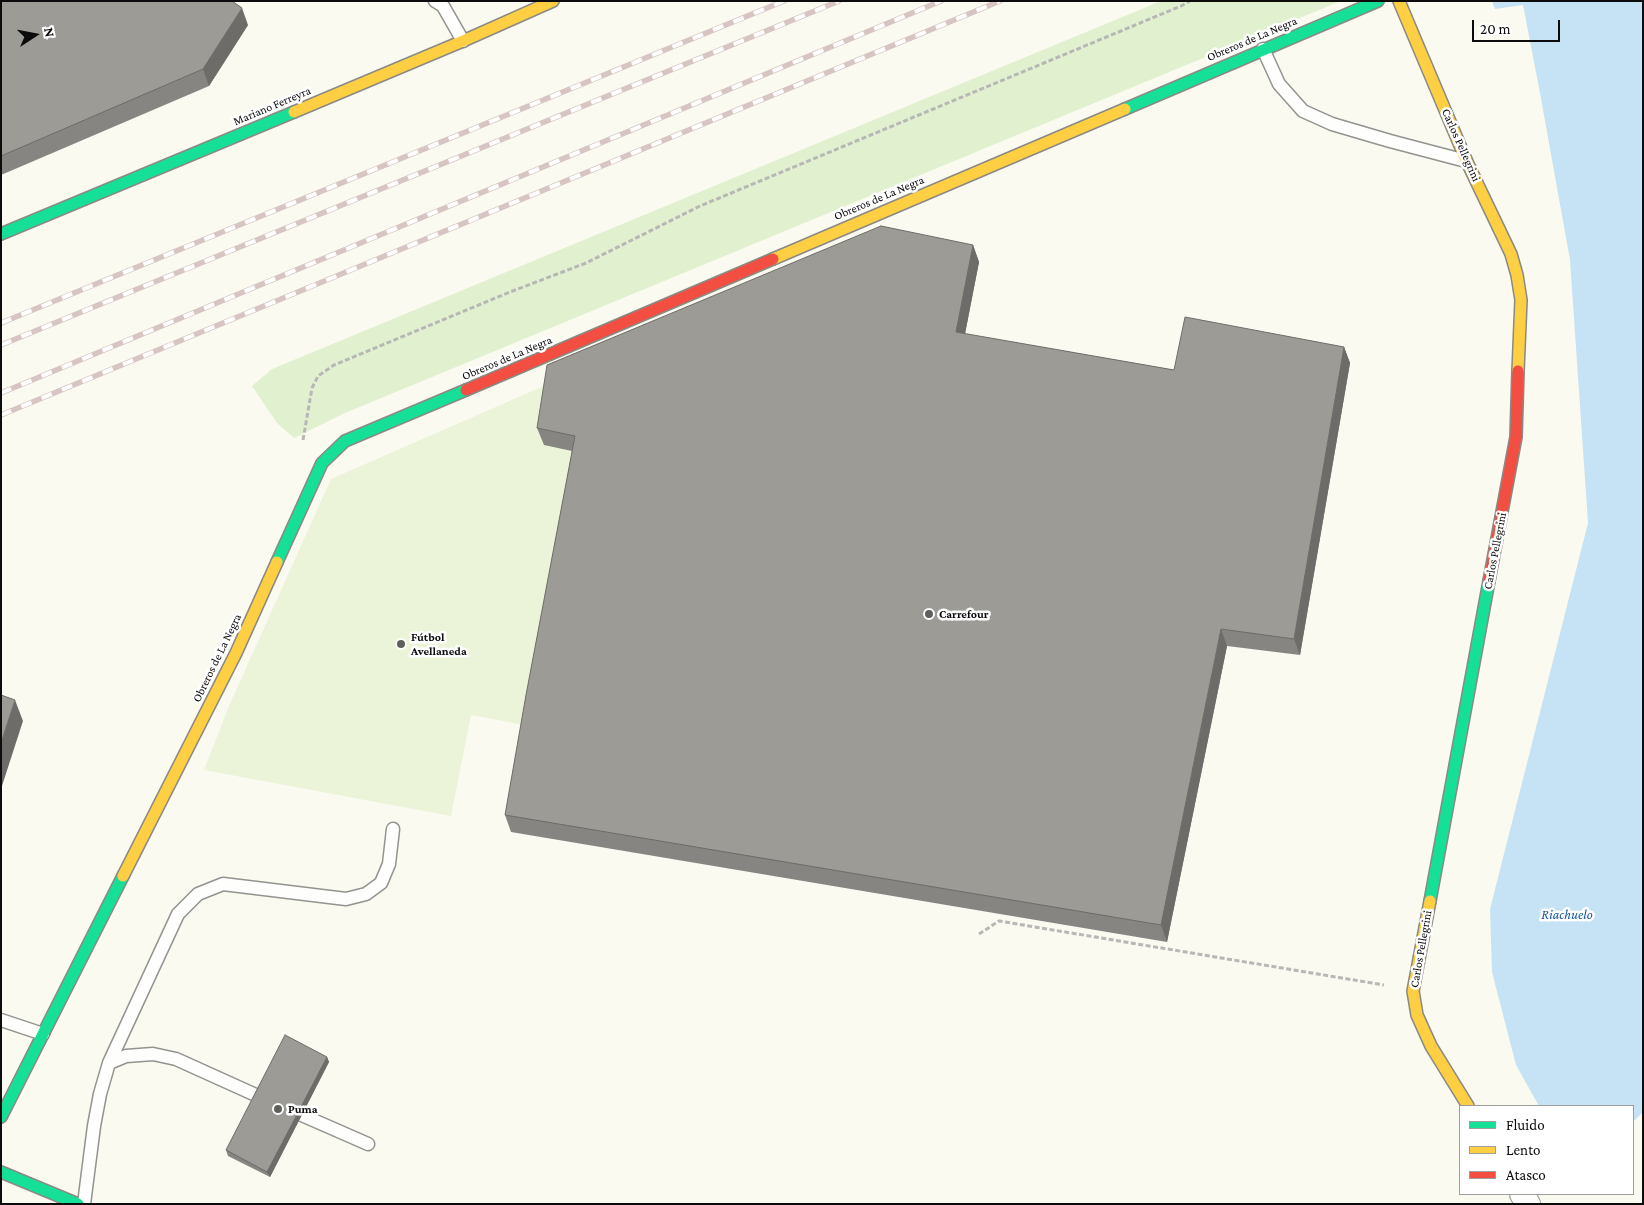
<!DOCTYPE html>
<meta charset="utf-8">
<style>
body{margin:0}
#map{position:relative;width:1644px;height:1205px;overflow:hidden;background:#fafaf0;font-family:"Crimson Pro",serif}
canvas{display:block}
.frame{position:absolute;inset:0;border:2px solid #0c0c0c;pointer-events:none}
.legend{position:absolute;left:1459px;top:1105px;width:175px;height:90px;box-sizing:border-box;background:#fff;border:1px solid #9e9e9e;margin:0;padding:6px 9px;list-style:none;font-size:15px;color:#0c0c0c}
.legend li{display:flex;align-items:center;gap:10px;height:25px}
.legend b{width:25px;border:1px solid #9e9e9e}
.north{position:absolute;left:10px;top:10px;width:50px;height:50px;-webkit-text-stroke:4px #fff;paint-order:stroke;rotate:79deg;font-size:14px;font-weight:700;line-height:20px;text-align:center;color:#0c0c0c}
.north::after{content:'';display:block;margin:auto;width:18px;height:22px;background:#0c0c0c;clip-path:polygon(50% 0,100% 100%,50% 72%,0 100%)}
.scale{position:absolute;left:1472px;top:20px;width:88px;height:22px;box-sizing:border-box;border:2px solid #0c0c0c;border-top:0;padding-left:6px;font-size:15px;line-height:18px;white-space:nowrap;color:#0c0c0c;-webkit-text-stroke:4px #fff;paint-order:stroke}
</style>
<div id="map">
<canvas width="1644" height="1205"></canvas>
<div class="frame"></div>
<ul class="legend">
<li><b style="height:6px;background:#16e098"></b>Fluido</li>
<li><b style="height:6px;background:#ffcf43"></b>Lento</li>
<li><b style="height:6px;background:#f24e42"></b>Atasco</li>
</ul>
<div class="north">N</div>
<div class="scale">20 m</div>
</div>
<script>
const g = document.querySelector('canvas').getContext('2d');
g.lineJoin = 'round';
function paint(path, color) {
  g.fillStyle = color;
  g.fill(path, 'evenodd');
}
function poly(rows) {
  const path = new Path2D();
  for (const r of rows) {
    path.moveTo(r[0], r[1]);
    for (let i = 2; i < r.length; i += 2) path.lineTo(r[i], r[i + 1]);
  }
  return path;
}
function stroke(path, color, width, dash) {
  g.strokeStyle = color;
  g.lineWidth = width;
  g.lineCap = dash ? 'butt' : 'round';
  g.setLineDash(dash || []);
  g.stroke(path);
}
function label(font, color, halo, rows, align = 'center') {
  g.font = font + ' "Crimson Pro",serif';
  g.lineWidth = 5;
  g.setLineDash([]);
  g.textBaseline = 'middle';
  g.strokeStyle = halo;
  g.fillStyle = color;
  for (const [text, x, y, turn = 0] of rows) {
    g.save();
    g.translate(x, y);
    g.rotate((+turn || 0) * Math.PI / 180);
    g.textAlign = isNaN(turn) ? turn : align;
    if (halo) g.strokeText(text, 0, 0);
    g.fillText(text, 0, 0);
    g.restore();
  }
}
paint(poly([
 [1161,1,1341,1,345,413,294,438,277,423,252,386,272,369]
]), '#e1f1cf');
paint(poly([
 [553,382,581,452,530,726,471,715,451,816,204,770,229,706,331,479]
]), '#ebf4d9');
paint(poly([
 [1492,1,1643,1,1643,1112,1633,1122,1633,1106,1539,1106,1516,1065,1492,972,1490,909,1588,523,1570,260,1540,93,1523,5,1495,9]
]), '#c6e2f5');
const lane = poly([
 [435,1,443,6,463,41],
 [1263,49,1279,84,1303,111,1332,124,1390,141,1466,161],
 [1,1020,43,1034],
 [109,1063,126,1056,153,1054,176,1059,269,1101],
 [288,1109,368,1144],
 [84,1204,94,1126,100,1094,109,1063,178,914,198,894,223,884,346,899,366,894,381,883,389,864,393,829]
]);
const street = poly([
 [1522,1194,1528,1204]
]);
const fast = poly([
 [1125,109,1378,1],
 [1,234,294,112],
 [277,562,322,463,345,441,466,390],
 [1430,901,1489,581],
 [1,1117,123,876],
 [1,1172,78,1204]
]);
const slow = poly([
 [1399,1,1467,162,1511,254,1517,275,1521,300,1518,371],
 [294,112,463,41,553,1],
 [773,259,1125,109],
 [123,876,236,653,277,562],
 [1430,901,1413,991,1417,1015,1431,1046,1468,1106]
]);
const jam = poly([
 [466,390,773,259],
 [1489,581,1516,437,1518,371]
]);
stroke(lane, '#93938f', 15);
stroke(street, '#93938f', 26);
stroke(fast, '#8a8a85', 14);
stroke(slow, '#8a8a85', 14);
stroke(jam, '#8a8a85', 14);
stroke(poly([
 [303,440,312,388,318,376,334,365,510,292,586,263,700,206,1181,6,1190,1],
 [979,934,999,921,1384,985]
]), '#b7b7b5', 3, [5, 2.5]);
stroke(lane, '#fefefd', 12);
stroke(street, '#fefefd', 24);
stroke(fast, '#16e098', 11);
stroke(slow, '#ffcf43', 11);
stroke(jam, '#f24e42', 11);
const rail = poly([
 [1,323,784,1],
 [1,345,839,1],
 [1,393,941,1],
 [1,415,1000,1]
]);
stroke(rail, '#d7c5c3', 5.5);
stroke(rail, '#fff', 4, [11]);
paint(poly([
 [1,1,248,25,209,86,1,175],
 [973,245,979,262,965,334,1174,370,1344,347,1350,363,1300,655,1227,646,1167,942,511,832,505,815,572,451,544,445,537,428],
 [327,1057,329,1062,270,1177,228,1156,226,1150]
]), '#878581');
paint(poly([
 [242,8,248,25,209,86,203,69],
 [973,245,979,262,962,349,956,332],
 [1344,347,1350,363,1300,655,1294,639],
 [1221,629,1227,646,1167,942,1161,925],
 [15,700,23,721,1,789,1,743],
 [327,1057,329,1062,270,1177,267,1172]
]), '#6e6c69');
const building = poly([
 [1,1,232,1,242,8,203,69,1,156,1,1],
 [881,226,973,245,956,332,1174,370,1185,317,1344,347,1294,639,1221,629,1161,925,505,815,526,695,575,436,537,428,547,365,881,226],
 [1,695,15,700,1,743,1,695],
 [285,1035,327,1057,267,1172,226,1150,285,1035]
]);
paint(building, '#9d9b96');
stroke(building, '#6e6c69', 1);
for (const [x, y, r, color] of [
 [929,614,5,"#5f5f5c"],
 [401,644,5,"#5f5f5c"],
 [278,1109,5,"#5f5f5c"]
]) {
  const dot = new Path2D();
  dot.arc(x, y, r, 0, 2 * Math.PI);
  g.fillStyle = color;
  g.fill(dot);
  stroke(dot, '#fff', 2);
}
label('12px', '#0c0c0c', '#fff', [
 ["Obreros de La Negra",1252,39,-23],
 ["Mariano Ferreyra",272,106,-23],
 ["Carlos Pellegrini",1461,145,66],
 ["Obreros de La Negra",879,198,-23],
 ["Obreros de La Negra",507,358,-23],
 ["Carlos Pellegrini",1495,551,-79],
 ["Obreros de La Negra",217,658,-64],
 ["Carlos Pellegrini",1421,949,-80]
]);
label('bold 12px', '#0c0c0c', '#fff', [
 ["Carrefour",939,614],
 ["Fútbol",411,637],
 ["Avellaneda",411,651],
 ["Puma",288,1109]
], 'left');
label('italic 14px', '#14589f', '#fff', [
 ["Riachuelo",1567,915]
]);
</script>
